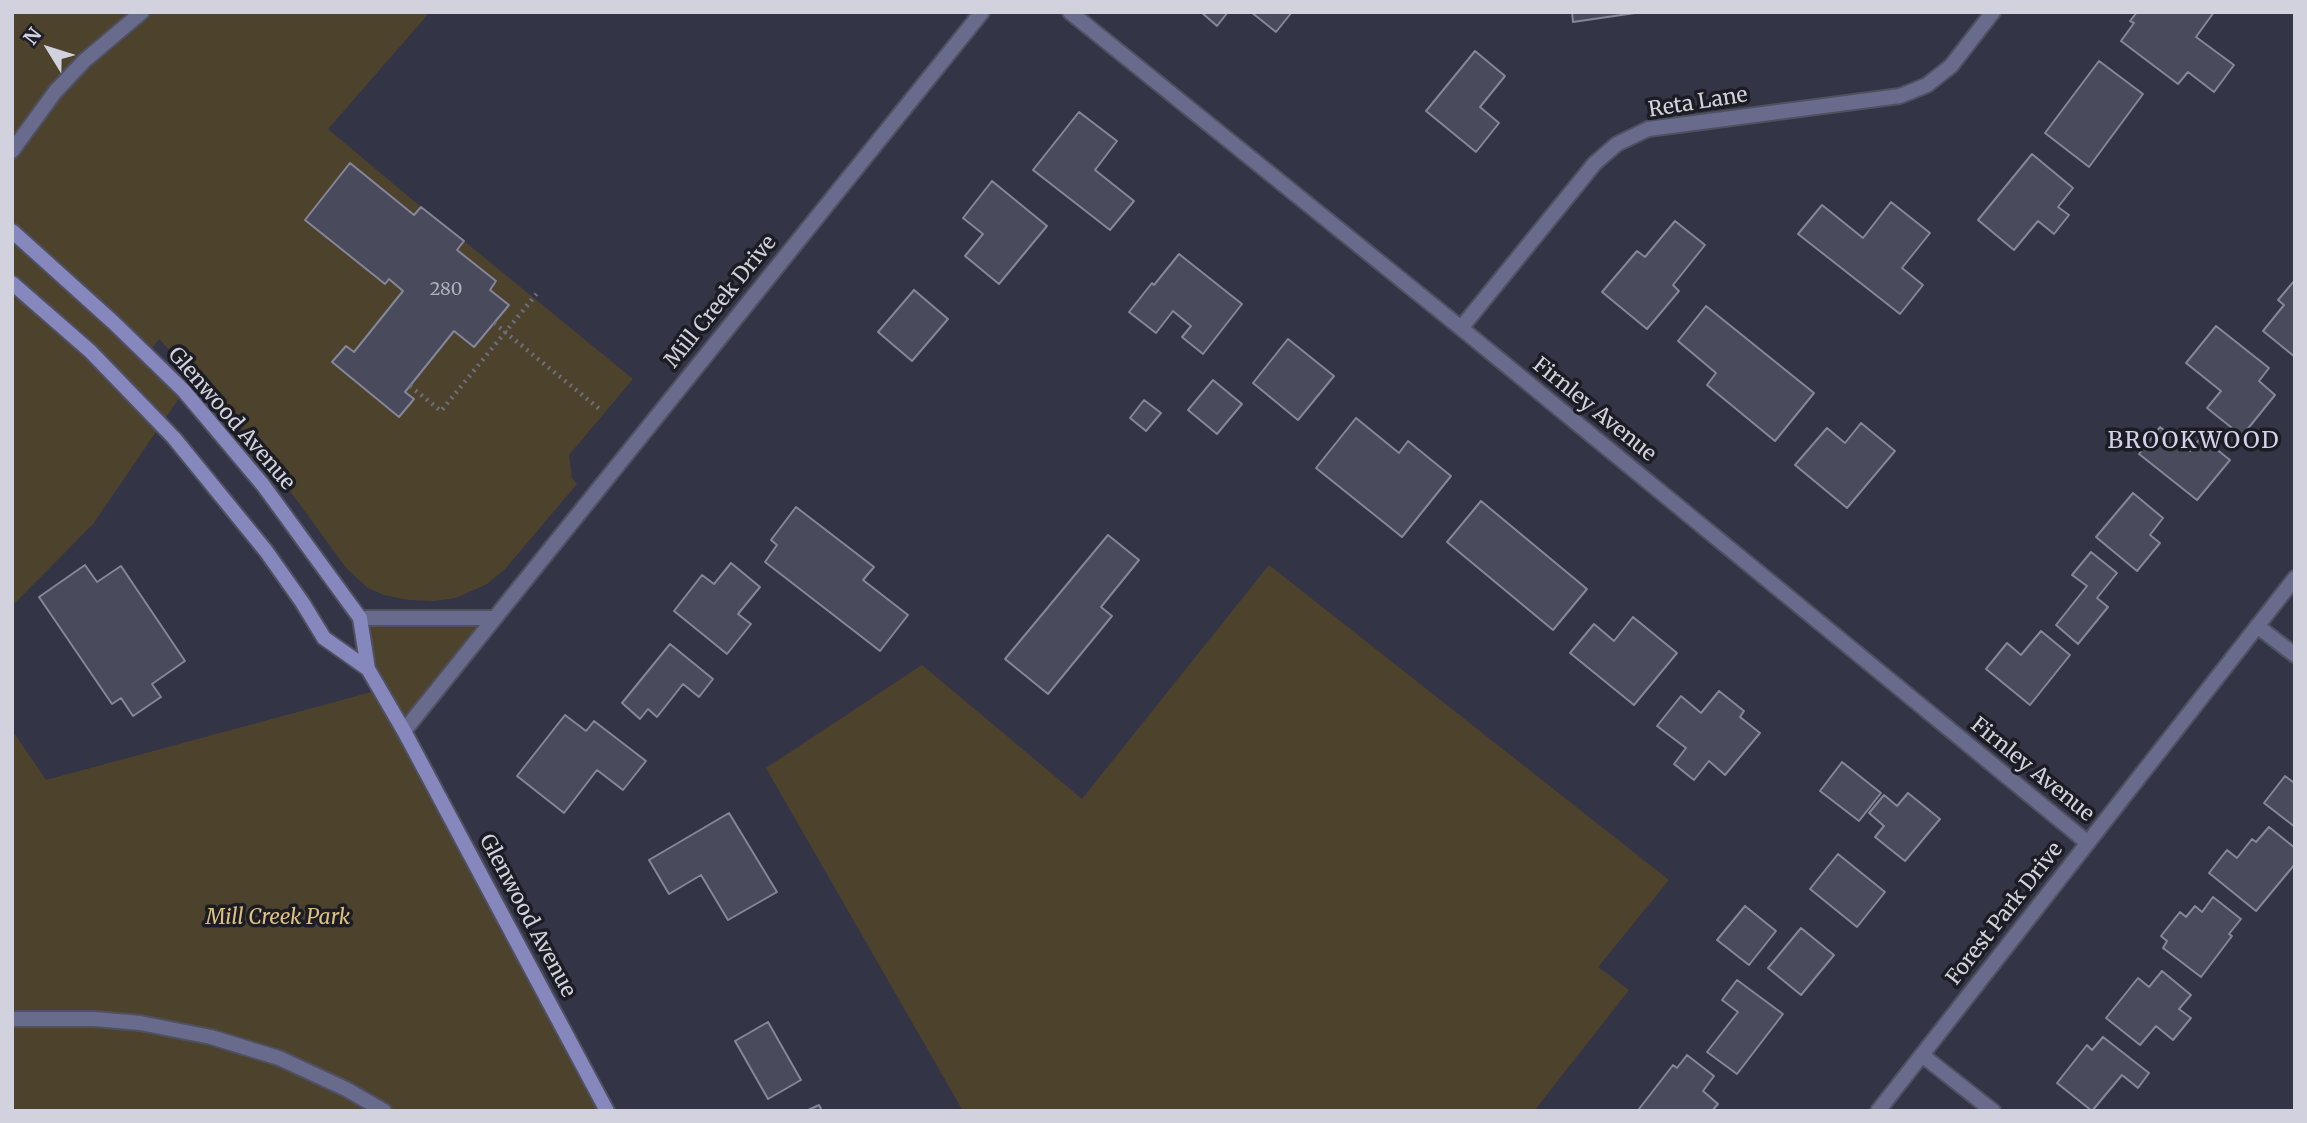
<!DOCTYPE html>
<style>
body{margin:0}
#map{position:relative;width:2307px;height:1123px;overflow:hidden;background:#333445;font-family:Merriweather,serif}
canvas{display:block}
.frame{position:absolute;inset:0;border:14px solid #d1d2dd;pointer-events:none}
.north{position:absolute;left:14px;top:14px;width:70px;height:70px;-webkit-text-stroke:5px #1c1c24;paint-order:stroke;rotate:308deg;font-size:19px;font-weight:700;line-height:28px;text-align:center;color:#d1d2dd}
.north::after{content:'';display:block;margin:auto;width:24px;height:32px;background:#d1d2dd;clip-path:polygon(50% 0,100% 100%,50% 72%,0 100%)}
</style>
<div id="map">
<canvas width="2307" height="1123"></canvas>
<div class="frame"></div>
<div class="north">N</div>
</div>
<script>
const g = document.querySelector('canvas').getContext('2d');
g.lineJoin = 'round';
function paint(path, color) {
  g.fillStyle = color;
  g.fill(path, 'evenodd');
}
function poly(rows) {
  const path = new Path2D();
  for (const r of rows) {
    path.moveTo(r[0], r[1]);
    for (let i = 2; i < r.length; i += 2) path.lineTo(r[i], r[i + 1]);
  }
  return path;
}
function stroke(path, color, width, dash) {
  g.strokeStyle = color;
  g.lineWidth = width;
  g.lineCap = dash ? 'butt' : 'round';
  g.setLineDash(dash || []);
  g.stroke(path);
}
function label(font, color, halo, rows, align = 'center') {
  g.font = font + ' Merriweather,serif';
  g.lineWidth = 7;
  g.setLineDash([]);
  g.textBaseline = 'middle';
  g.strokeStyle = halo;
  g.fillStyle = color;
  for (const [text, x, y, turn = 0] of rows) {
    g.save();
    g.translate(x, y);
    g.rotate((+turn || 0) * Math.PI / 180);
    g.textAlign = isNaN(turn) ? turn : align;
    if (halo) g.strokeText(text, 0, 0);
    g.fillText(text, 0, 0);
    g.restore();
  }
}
paint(poly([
 [12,12,430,12,328,129,421,207,414,215,350,164,385,284,389,279,403,291,354,352,346,346,332,363,400,416,414,399,405,392,454,331,474,347,509,305,490,290,496,281,457,250,464,241,633,379,569,455,572,478,577,484,505,569,487,584,456,598,434,601,409,600,384,595,368,588,347,569,273,468,227,411,159,339,147,355,184,391,93,524,12,606],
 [1269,565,1669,880,1598,967,1629,990,1534,1111,963,1111,766,768,922,665,1082,799],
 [360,618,494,618,404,731,607,1111,12,1111,12,730,46,780,379,690]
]), '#4d432d');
const building = poly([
 [1201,12,1228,12,1217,26,1201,12],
 [1251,12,1292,12,1276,32,1251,12],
 [1572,12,1642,12,1573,22,1572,12],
 [2137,12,2214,12,2196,37,2234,65,2214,92,2188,72,2178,84,2121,41,2134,23,2130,21,2137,12],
 [1475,51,1505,76,1480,107,1499,123,1476,152,1426,111,1475,51],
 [2099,61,2143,94,2089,167,2045,133,2099,61],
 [1079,112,1117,141,1095,170,1134,201,1110,230,1033,170,1079,112],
 [2032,154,2073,188,2058,207,2069,215,2054,234,2038,221,2014,250,1978,220,2032,154],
 [350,163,414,215,421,207,464,241,457,250,496,281,490,290,509,305,474,347,454,331,405,392,414,399,399,417,332,362,346,346,354,352,403,291,389,279,385,284,305,220,350,163],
 [992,181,1047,226,999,284,965,256,983,234,963,218,992,181],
 [1891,202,1930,233,1902,268,1923,285,1900,314,1798,234,1822,205,1863,238,1891,202],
 [1675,221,1705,245,1673,285,1679,291,1647,329,1602,292,1637,251,1645,257,1675,221],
 [1179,254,1242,304,1203,354,1182,337,1191,326,1173,311,1156,333,1129,312,1152,283,1154,285,1179,254],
 [2295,280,2295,357,2263,331,2284,305,2278,300,2295,280],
 [914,290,948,319,912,361,878,332,914,290],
 [1706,306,1814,393,1775,441,1707,385,1716,373,1678,341,1706,306],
 [2216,326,2269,368,2259,381,2275,395,2242,436,2207,408,2221,391,2186,363,2216,326],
 [1288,339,1334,376,1298,420,1253,383,1288,339],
 [1213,380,1242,404,1217,434,1188,410,1213,380],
 [1144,400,1161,413,1146,431,1130,418,1144,400],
 [1356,418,1399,453,1408,441,1451,476,1402,537,1316,468,1356,418],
 [1861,423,1895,451,1847,508,1795,465,1827,428,1845,443,1861,423],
 [2160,427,2190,451,2201,437,2230,460,2197,500,2139,454,2160,427],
 [2133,493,2163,518,2150,535,2160,543,2137,571,2096,537,2133,493],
 [1481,501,1587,589,1553,630,1447,542,1481,501],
 [796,507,874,567,863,580,908,615,880,651,765,562,777,545,771,540,796,507],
 [1108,535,1139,560,1101,607,1112,616,1048,694,1005,659,1108,535],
 [2091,552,2117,573,2097,598,2108,607,2078,644,2056,625,2087,586,2072,575,2091,552],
 [731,563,760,587,738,614,751,624,727,654,674,611,702,575,714,584,731,563],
 [85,565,97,582,121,566,185,661,152,684,161,697,133,716,121,698,112,704,39,597,85,565],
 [1633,617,1677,653,1634,705,1570,653,1594,624,1614,641,1633,617],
 [2041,631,2070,655,2030,705,1986,669,2007,643,2021,655,2041,631],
 [670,644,713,679,699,697,683,684,657,717,648,709,640,719,622,703,670,644],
 [1719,691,1744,711,1740,717,1760,733,1725,775,1709,761,1694,780,1674,764,1686,748,1657,726,1681,696,1701,713,1719,691],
 [565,715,586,731,594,721,646,761,623,790,597,770,564,813,517,776,565,715],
 [1842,762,1881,793,1859,821,1820,791,1842,762],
 [2285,776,2293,782,2295,780,2295,827,2264,803,2285,776],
 [1908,793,1940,819,1905,861,1875,837,1884,826,1869,813,1884,795,1897,806,1908,793],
 [729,813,777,892,728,920,701,875,669,894,649,860,729,813],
 [2269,827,2295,848,2295,864,2256,911,2209,873,2227,850,2237,858,2252,839,2256,842,2269,827],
 [1838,854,1885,892,1857,927,1810,889,1838,854],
 [2213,897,2241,919,2229,934,2232,936,2201,977,2163,948,2167,941,2161,936,2180,912,2186,917,2195,906,2202,912,2213,897],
 [1745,906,1776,931,1749,965,1717,940,1745,906],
 [1801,928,1834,955,1801,995,1768,968,1801,928],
 [2162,971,2191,995,2179,1009,2191,1018,2173,1040,2156,1026,2140,1045,2106,1018,2138,978,2149,987,2162,971],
 [1737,980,1783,1014,1737,1074,1707,1052,1738,1012,1722,1000,1737,980],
 [768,1022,801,1080,768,1099,735,1041,768,1022],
 [2103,1037,2149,1073,2138,1088,2122,1075,2092,1111,2057,1083,2087,1045,2092,1050,2103,1037],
 [1687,1055,1714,1076,1703,1091,1718,1104,1712,1111,1641,1111,1639,1109,1673,1065,1677,1068,1687,1055],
 [819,1105,822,1111,806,1111,819,1105]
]);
paint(building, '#494a5c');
stroke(building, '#84869a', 2);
const street = poly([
 [1070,12,1461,328,2088,843],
 [12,151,55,92,84,61,142,12],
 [1461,328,1595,163,1617,144,1648,129,1900,96,1927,85,1951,66,1993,12],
 [360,618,494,618],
 [2257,626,2295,655],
 [404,731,982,12],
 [12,1019,94,1019,140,1023,211,1037,279,1058,346,1089,384,1111],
 [1922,1055,1993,1111],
 [1878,1111,2295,578]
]);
const secondary = poly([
 [12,231,114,323,184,391,263,485,360,618,368,669,404,731,607,1111],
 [12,283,90,351,174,438,266,551,302,602,324,638,368,669]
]);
stroke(street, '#4f5060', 18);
stroke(secondary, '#4f5060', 18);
stroke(poly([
 [494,323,602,411],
 [410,386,441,411,538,292]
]), '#6e6f7e', 4.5, [2, 5]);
stroke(street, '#696b8d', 14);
stroke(secondary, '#8687bd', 14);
label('18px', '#afb0bd', null, [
 ["280",446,290]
]);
label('21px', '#d1d2dd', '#1c1c24', [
 ["Reta Lane",1698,103,-9],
 ["Mill Creek Drive",721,302,-51],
 ["Firnley Avenue",1594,410,39],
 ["Glenwood Avenue",231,419,49],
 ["Firnley Avenue",2032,770,39],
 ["Forest Park Drive",2005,914,-52],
 ["Glenwood Avenue",527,916,62]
]);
label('italic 21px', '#dec081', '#1c1c24', [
 ["Mill Creek Park",278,918]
]);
g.letterSpacing = '2px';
label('23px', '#d2d3ea', '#1c1c24', [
 ["BROOKWOOD",2194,441]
]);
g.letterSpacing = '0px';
</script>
